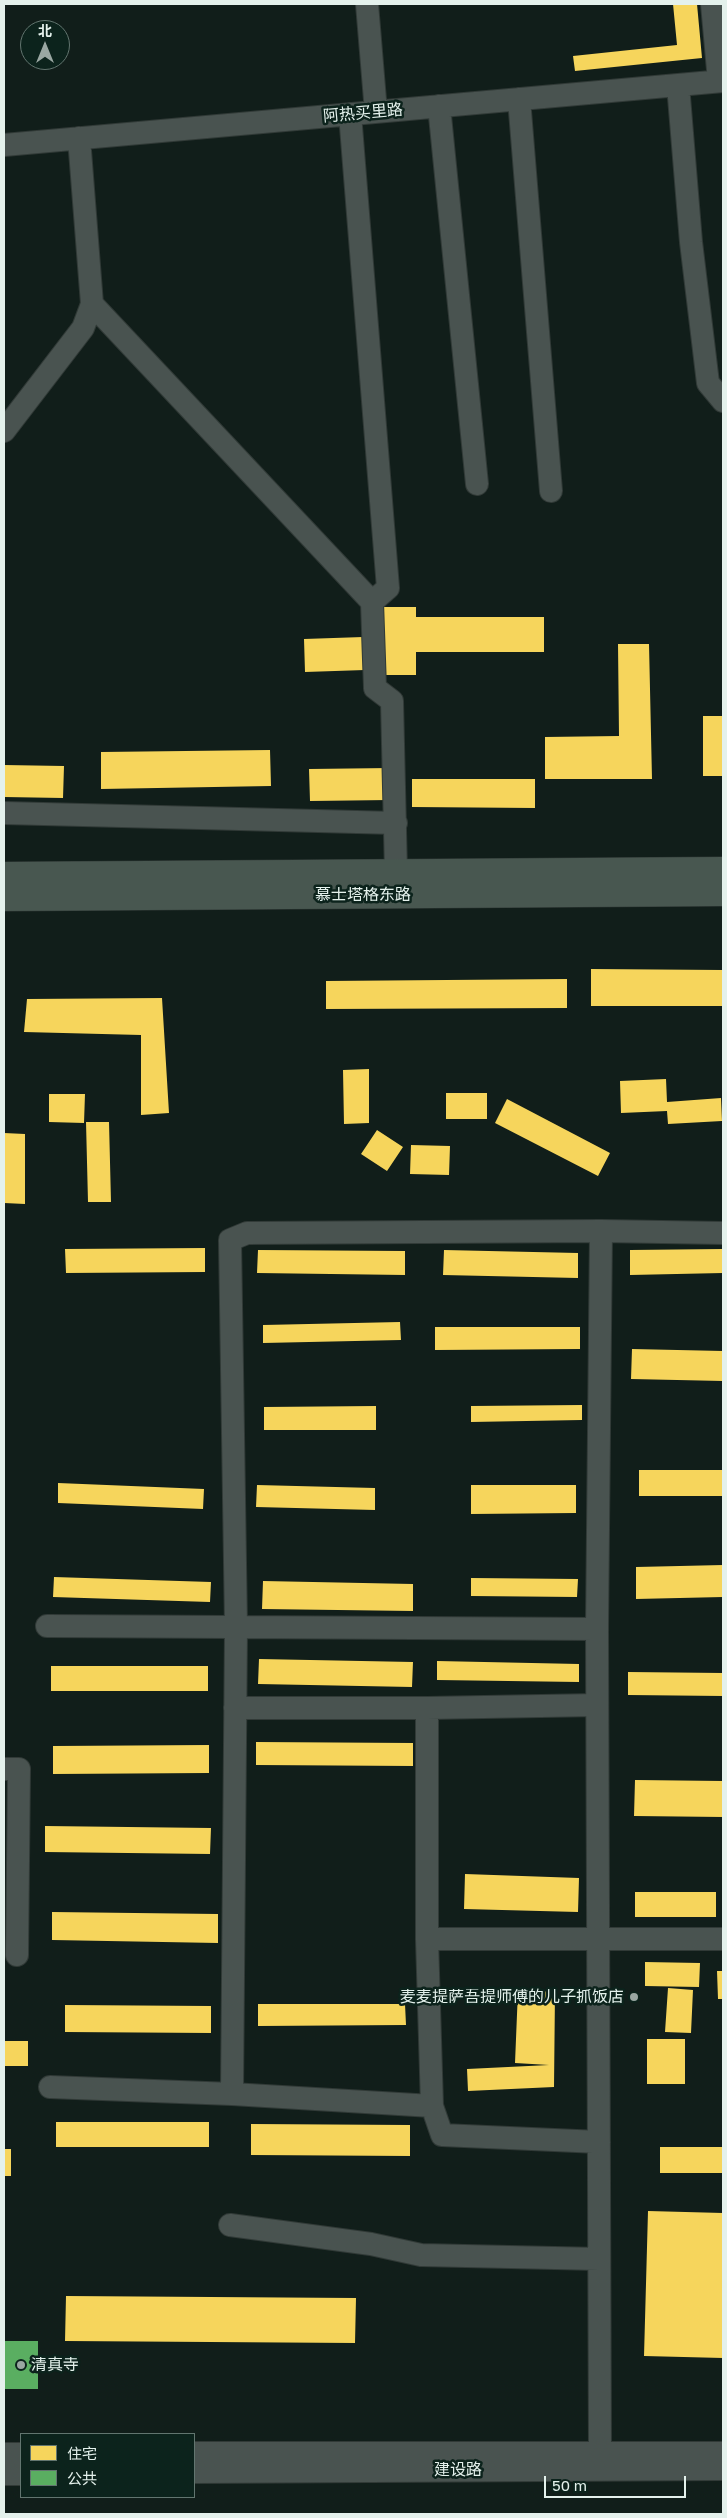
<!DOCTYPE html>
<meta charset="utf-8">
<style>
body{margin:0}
#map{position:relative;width:727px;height:2518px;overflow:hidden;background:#111e1a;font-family:"Golos Text","Noto Sans SC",sans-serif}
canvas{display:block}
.frame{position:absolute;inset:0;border:5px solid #e4f1ec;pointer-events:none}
.legend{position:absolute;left:20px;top:2433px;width:175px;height:65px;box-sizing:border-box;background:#0c231c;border:1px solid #62756f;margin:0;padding:6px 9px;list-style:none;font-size:15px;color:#e4f1ec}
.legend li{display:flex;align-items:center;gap:10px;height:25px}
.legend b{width:25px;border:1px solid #62756f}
.north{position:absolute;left:20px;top:20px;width:50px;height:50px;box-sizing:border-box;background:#0c231c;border:1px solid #62756f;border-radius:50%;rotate:0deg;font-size:14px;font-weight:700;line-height:20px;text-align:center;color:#e4f1ec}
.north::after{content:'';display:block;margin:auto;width:18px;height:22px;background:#9aa7a2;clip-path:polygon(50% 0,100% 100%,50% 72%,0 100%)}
.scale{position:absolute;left:544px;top:2476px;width:142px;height:22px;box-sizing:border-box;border:2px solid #e4f1ec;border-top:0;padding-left:6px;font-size:15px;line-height:18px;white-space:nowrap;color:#e4f1ec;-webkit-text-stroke:4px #0c231c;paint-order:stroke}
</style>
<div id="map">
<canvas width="727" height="2518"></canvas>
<div class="frame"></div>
<ul class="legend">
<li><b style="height:14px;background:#f6d55c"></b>住宅</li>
<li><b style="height:14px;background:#5aae61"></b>公共</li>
</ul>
<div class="north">北</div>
<div class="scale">50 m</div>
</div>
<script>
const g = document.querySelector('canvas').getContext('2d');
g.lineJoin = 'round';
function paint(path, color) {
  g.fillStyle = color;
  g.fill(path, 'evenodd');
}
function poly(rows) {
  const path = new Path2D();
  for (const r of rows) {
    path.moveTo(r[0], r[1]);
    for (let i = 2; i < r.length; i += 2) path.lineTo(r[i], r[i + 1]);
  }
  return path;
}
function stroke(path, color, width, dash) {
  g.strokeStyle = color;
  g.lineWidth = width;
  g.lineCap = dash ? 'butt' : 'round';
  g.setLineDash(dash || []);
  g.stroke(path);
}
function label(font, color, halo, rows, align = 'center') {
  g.font = font + ' "Golos Text","Noto Sans SC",sans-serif';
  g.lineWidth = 5;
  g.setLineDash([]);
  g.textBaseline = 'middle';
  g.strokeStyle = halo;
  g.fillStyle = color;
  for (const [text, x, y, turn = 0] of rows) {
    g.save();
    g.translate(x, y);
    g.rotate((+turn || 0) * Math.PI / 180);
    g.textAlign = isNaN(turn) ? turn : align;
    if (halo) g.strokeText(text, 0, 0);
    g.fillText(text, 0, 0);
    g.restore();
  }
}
paint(poly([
 [673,4,697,4,702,58,575,71,573,56,677,45],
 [381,607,416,607,416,617,544,617,544,652,416,652,416,675,381,675],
 [363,637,365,670,305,672,304,639],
 [618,644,649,644,652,779,545,779,545,737,619,736],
 [703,716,723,716,723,776,703,776],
 [270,750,271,786,101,789,101,752],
 [4,765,64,766,63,798,4,797],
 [390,768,390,800,310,801,309,769],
 [412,779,535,779,535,808,412,807],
 [591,969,723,970,723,1006,591,1006],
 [567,979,567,1008,326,1009,326,981],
 [162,998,169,1113,141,1115,141,1035,24,1032,27,999],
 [369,1069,369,1123,344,1124,343,1070],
 [666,1079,667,1102,721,1098,722,1121,668,1124,667,1111,621,1113,620,1081],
 [446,1093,487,1093,487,1119,446,1119],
 [49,1094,85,1094,84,1123,49,1122],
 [507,1099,610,1153,598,1176,495,1123],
 [86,1122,109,1122,111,1202,88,1202],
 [377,1130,403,1147,387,1171,361,1154],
 [4,1133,25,1134,25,1204,4,1203],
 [411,1145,450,1146,449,1175,410,1174],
 [205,1248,205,1272,66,1273,65,1249],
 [723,1249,723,1273,630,1275,630,1250],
 [258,1250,405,1251,405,1275,257,1273],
 [444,1250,578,1253,578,1278,443,1275],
 [400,1322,401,1340,263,1343,263,1325],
 [435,1327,580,1327,580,1349,435,1350],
 [632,1349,723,1351,723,1381,631,1379],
 [582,1405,582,1420,471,1422,471,1406],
 [376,1406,376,1430,264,1430,264,1407],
 [639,1470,723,1470,723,1496,639,1496],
 [58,1483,204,1489,203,1509,58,1503],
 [257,1485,375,1488,375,1510,256,1507],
 [471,1485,576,1485,576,1513,471,1514],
 [723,1565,723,1597,636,1599,636,1567],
 [54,1577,211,1582,210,1602,53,1597],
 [471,1578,578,1579,577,1597,471,1596],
 [263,1581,413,1584,413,1611,262,1609],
 [259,1659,413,1662,412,1687,258,1684],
 [437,1661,579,1664,579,1682,437,1680],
 [51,1666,208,1666,208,1691,51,1691],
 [628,1672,723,1673,723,1696,628,1695],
 [256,1742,413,1743,413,1766,256,1765],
 [209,1745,209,1773,53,1774,53,1746],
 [635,1780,723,1781,723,1817,634,1816],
 [45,1826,211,1828,210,1854,45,1852],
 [465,1874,579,1878,578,1912,464,1909],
 [635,1892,716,1892,716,1917,635,1917],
 [52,1912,218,1914,218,1943,52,1940],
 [645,1962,700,1963,699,1987,645,1986],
 [717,1971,723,1971,723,1999,718,1999],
 [668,1988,693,1990,691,2033,665,2032],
 [518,1990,555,1992,554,2087,468,2091,467,2069,549,2065,515,2063],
 [258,2004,405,2004,406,2025,258,2026],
 [65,2005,211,2006,211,2033,65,2032],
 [647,2039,685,2039,685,2084,647,2084],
 [4,2041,28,2041,28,2066,4,2066],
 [56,2122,209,2122,209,2147,56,2147],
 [251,2124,410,2125,410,2156,251,2155],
 [660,2147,723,2147,723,2173,660,2173],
 [4,2149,11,2149,11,2176,4,2176],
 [648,2211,723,2213,723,2358,644,2356],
 [66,2296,356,2298,355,2343,65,2341]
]), '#f6d55c');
paint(poly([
 [4,2341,38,2341,38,2389,4,2389]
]), '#5aae61');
const minor = poly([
 [367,4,376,112],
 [712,4,719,81],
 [678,85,691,242,708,383,723,401],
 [519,99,551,491],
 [439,106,477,484],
 [350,114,388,588,372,602,375,688,392,701,396,873],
 [79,138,92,304,372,602],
 [4,145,723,81],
 [4,431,83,328,92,304],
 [4,813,396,823],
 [601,1231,723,1233],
 [47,1626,597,1629],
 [235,1708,427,1708],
 [4,1769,19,1769,17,1955],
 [427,1939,427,1708,597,1705],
 [50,2087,232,2094,432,2106,442,2135,599,2142],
 [232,2094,236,1627,230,1240,247,1233,601,1231,597,1629,600,2453],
 [432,2106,427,1939,723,1939],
 [230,2225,371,2244,421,2255,599,2259],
 [194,2453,723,2453],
 [4,2454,21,2454],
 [194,2472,723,2469],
 [4,2474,21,2474]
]);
const major = poly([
 [4,876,723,871],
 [4,897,723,892]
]);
stroke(minor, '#313a37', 24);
stroke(major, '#313a37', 29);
stroke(minor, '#495350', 22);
stroke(major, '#485750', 28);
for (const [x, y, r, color] of [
 [634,1997,5,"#9aa7a2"],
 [21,2365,5,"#9aa7a2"]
]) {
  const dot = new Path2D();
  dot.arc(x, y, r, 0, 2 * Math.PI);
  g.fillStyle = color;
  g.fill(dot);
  stroke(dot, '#0c231c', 2);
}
label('16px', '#e4f1ec', '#0c231c', [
 ["阿热买里路",363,113,-5],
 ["慕士塔格东路",363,895],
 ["建设路",458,2470]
]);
label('16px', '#e4f1ec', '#0c231c', [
 ["麦麦提萨吾提师傅的儿子抓饭店",624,1997],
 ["清真寺",31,2365,"left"]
], 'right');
</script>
